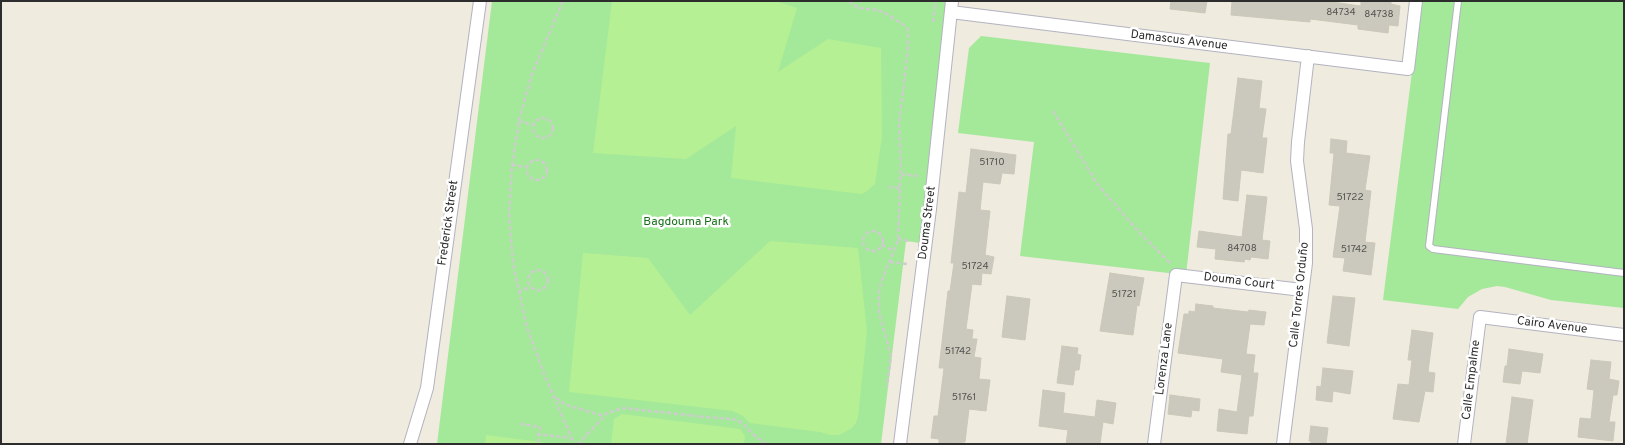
<!DOCTYPE html>
<meta charset="utf-8">
<style>
body{margin:0}
#map{position:relative;width:1625px;height:445px;overflow:hidden;background:#efebdf;font-family:Overpass,sans-serif}
canvas{display:block}
.frame{position:absolute;inset:0;border:2px solid #2d2d2d;pointer-events:none}
</style>
<div id="map">
<canvas width="1625" height="445"></canvas>
<div class="frame"></div>
</div>
<script>
const g = document.querySelector('canvas').getContext('2d');
g.lineJoin = 'round';
function paint(path, color) {
  g.fillStyle = color;
  g.fill(path, 'evenodd');
}
function poly(rows) {
  const path = new Path2D();
  for (const r of rows) {
    if (r.length === 3) {
      path.moveTo(r[0] + r[2], r[1]);
      path.arc(r[0], r[1], r[2], 0, 2 * Math.PI);
      continue;
    }
    path.moveTo(r[0], r[1]);
    for (let i = 2; i < r.length; i += 2) path.lineTo(r[i], r[i + 1]);
  }
  return path;
}
function stroke(path, color, width, dash) {
  g.strokeStyle = color;
  g.lineWidth = width;
  g.lineCap = dash ? 'butt' : 'round';
  g.setLineDash(dash || []);
  g.stroke(path);
}
function label(font, color, halo, rows, align = 'center') {
  g.font = font + ' Overpass,sans-serif';
  g.lineWidth = 5;
  g.setLineDash([]);
  g.textBaseline = 'middle';
  g.strokeStyle = halo;
  g.fillStyle = color;
  for (const [text, x, y, turn = 0] of rows) {
    g.save();
    g.translate(x, y);
    g.rotate((+turn || 0) * Math.PI / 180);
    g.textAlign = isNaN(turn) ? turn : align;
    if (halo) g.strokeText(text, 0, 0);
    g.fillText(text, 0, 0);
    g.restore();
  }
}
paint(poly([
 [492,1,957,1,927,244,906,241,881,444,437,444],
 [1421,1,1624,1,1624,308,1551,300,1505,287,1497,286,1482,289,1468,297,1458,309,1383,300],
 [981,36,1210,63,1186,275,1020,256,1034,142,958,133,969,48]
]), '#a4e899');
paint(poly([
 [612,1,776,1,797,8,778,72,828,39,881,48,882,136,875,184,866,192,861,194,731,178,736,126,686,159,593,153],
 [770,241,858,248,867,331,858,417,856,423,852,428,839,435,830,435,820,432,750,423,743,416,733,411,569,392,583,253,648,258,690,315],
 [622,414,740,429,745,436,744,444,611,444,614,419],
 [486,435,556,444,485,444]
]), '#b6f094');
const building = poly([
 [1171,1,1207,1,1205,13,1170,9,1171,1],
 [1232,1,1324,1,1361,6,1361,1,1391,1,1391,4,1400,6,1398,26,1389,25,1388,33,1358,29,1358,25,1310,19,1310,22,1231,15,1232,1],
 [1238,78,1262,81,1259,108,1266,109,1262,138,1267,138,1263,173,1241,170,1238,201,1223,199,1228,134,1231,134,1238,78],
 [1331,139,1347,141,1346,153,1370,156,1365,190,1371,191,1365,242,1375,243,1371,275,1343,271,1345,258,1333,257,1340,206,1329,205,1334,153,1330,153,1331,139],
 [971,149,1016,155,1014,174,1002,173,1000,184,983,182,980,210,990,211,985,255,994,257,991,274,982,273,981,285,972,284,966,329,973,330,972,339,977,339,974,357,981,358,979,379,990,380,986,411,969,409,965,442,939,444,939,439,931,438,934,416,938,416,944,368,939,368,948,291,950,291,954,263,951,263,959,192,966,193,971,149],
 [1247,195,1267,197,1262,240,1270,241,1268,259,1251,257,1250,260,1245,259,1244,262,1215,259,1216,249,1197,247,1199,231,1242,237,1247,195],
 [1110,273,1144,278,1139,306,1137,305,1133,335,1100,331,1110,273],
 [1007,296,1030,299,1025,340,1002,337,1007,296],
 [1333,296,1355,298,1349,346,1327,343,1333,296],
 [1196,304,1213,306,1213,308,1248,312,1249,310,1266,312,1264,325,1250,324,1246,354,1255,355,1253,373,1258,373,1253,416,1249,416,1247,434,1217,431,1219,409,1237,412,1242,375,1221,372,1223,359,1178,353,1184,314,1189,314,1189,311,1195,312,1196,304],
 [1412,330,1433,333,1428,372,1435,373,1433,392,1425,391,1419,422,1393,419,1398,384,1409,385,1412,360,1408,360,1412,330],
 [1062,346,1078,348,1077,354,1081,355,1079,370,1075,370,1073,385,1057,383,1062,346],
 [1509,349,1543,354,1540,373,1522,371,1520,384,1503,382,1505,366,1507,366,1509,349],
 [1591,360,1611,362,1609,379,1619,381,1617,395,1613,395,1609,422,1615,422,1613,441,1578,437,1580,418,1591,419,1594,390,1587,389,1591,360],
 [1323,368,1353,371,1350,394,1333,391,1332,402,1316,400,1317,386,1321,387,1323,368],
 [1043,390,1065,393,1063,413,1095,417,1097,400,1116,403,1113,424,1103,422,1100,444,1066,444,1068,430,1039,426,1043,390],
 [1170,395,1200,399,1199,411,1192,410,1191,417,1168,414,1170,395],
 [1512,397,1533,400,1527,444,1506,444,1512,397],
 [1311,426,1328,428,1326,444,1311,444,1311,441,1309,441,1311,426]
]);
paint(building, '#cbc9bd');
stroke(building, '#cbc8b8', 1);
const service = poly([
 [1458,1,1429,246,1433,249,1624,273]
]);
const minor = poly([
 [951,12,1408,69,1416,1],
 [410,444,427,388,480,1],
 [900,444,930,209,952,1],
 [1154,444,1176,275,1302,290],
 [1283,444,1306,263,1306,229,1297,161,1298,142,1308,56],
 [1464,444,1480,317,1624,335]
]);
stroke(service, '#b3b3c1', 8);
stroke(minor, '#b3b3c1', 14);
stroke(poly([
 [563,1,532,74,519,121,512,165,509,215,513,263,527,328,543,371,574,444],
 [849,1,858,8,877,10,885,13,904,25,908,30,908,48,899,124,901,167,898,236,897,243,881,282,879,292,879,312,891,356,887,387],
 [933,22,936,1],
 [1053,111,1098,185,1139,232,1170,263],
 [543,128,10],
 [519,121,533,125],
 [537,170,10],
 [512,165,527,167],
 [901,174,918,176],
 [889,187,900,188],
 [873,241,10],
 [898,239,910,241],
 [882,245,894,251],
 [890,262,907,264],
 [538,280,10],
 [518,292,530,287],
 [556,398,566,405,604,416],
 [520,424,540,427,538,442],
 [537,434,572,438],
 [578,444,607,413,624,408,705,417,734,419,742,423,754,435,766,444]
]), '#cdcdcd', 2.5, [4, 2.5]);
stroke(service, '#fff', 6);
stroke(minor, '#fff', 12);
label('10px', '#545451', null, [
 ["84734",1341,13],
 ["84738",1379,15],
 ["51710",992,163],
 ["51722",1350,198],
 ["84708",1242,249],
 ["51742",1354,250],
 ["51724",975,267],
 ["51721",1124,295],
 ["51742",958,352],
 ["51761",964,398]
]);
label('12px', '#2d2d2d', '#fff', [
 ["Damascus Avenue",1179,41,7],
 ["Frederick Street",449,223,-82],
 ["Douma Street",928,223,-83],
 ["Douma Court",1239,282,7],
 ["Calle Torres Orduño",1300,295,-84],
 ["Cairo Avenue",1552,326,7],
 ["Lorenza Lane",1165,359,-83],
 ["Calle Empalme",1472,380,-83]
]);
label('12px', '#177017', '#fff', [
 ["Bagdouma Park",686,223]
]);
</script>
